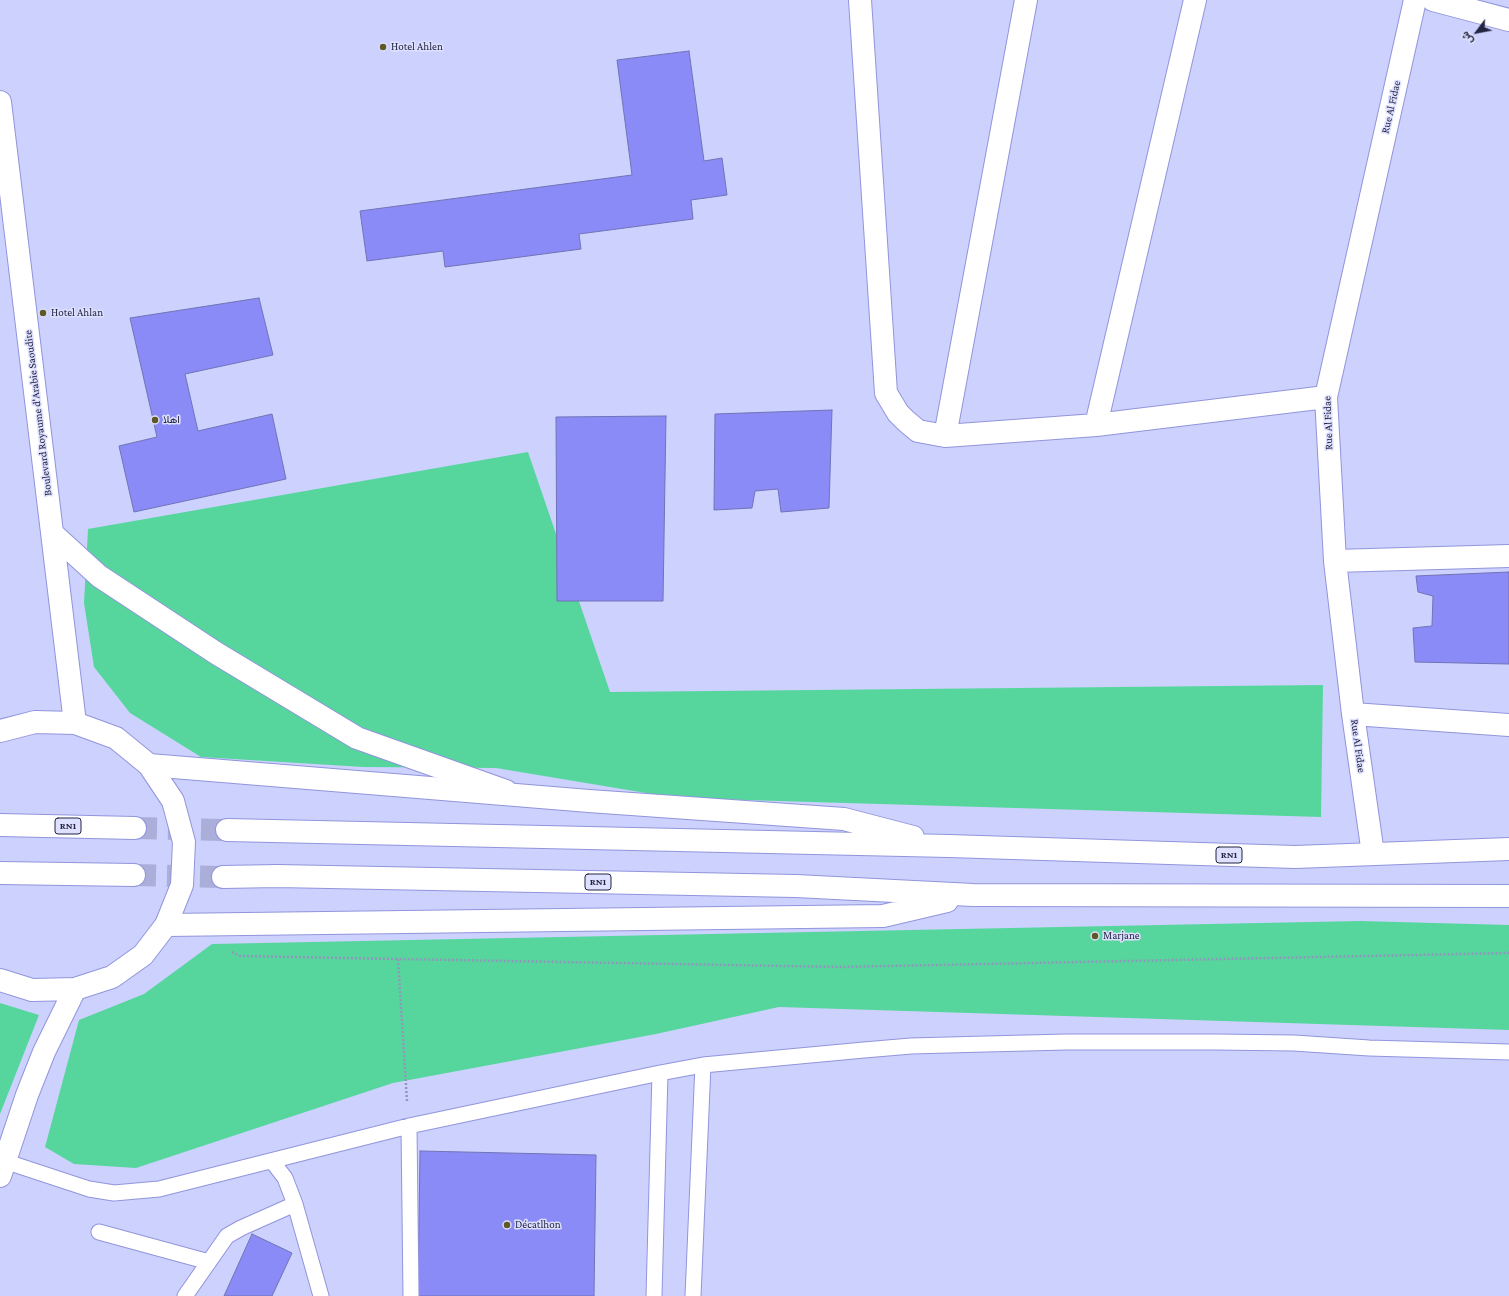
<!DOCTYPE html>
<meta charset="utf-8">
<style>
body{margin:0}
#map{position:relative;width:1509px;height:1296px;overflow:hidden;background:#cdd1fe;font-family:"Crimson Pro",Vazirmatn,serif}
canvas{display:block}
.north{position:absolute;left:1457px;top:12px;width:40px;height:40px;-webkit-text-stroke:3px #dde0fe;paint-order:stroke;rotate:238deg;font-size:11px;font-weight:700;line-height:16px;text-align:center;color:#232440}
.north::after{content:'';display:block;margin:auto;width:14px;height:18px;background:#232440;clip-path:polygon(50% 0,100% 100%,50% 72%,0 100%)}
</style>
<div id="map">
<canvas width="1509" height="1296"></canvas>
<div class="north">ش</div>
</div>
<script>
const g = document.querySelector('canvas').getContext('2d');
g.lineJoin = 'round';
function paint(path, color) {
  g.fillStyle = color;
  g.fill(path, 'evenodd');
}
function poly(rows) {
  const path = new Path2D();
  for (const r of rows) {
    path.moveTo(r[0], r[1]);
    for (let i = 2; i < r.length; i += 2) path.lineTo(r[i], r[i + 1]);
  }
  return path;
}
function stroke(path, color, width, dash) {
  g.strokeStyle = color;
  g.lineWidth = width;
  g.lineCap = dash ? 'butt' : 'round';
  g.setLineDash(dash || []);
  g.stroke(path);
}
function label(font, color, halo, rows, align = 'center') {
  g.font = font + ' "Crimson Pro",Vazirmatn,serif';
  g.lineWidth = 3;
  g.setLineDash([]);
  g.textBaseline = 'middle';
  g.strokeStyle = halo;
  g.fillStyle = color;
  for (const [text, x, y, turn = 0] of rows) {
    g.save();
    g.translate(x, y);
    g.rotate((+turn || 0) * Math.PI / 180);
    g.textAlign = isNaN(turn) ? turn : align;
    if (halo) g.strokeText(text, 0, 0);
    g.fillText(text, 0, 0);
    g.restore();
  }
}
paint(poly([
 [528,452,610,692,1323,685,1321,817,676,798,496,768,363,767,201,757,130,713,94,667,84,603,88,529],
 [1360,921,1509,925,1509,1030,779,1007,656,1034,393,1083,136,1168,74,1164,45,1147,79,1020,144,994,212,944],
 [0,1003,39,1015,0,1114]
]), '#56d69d');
const building = poly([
 [689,51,704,161,722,158,727,195,691,200,693,219,579,234,581,249,445,267,443,251,367,261,360,211,632,175,617,60,689,51],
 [259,298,273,355,185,374,198,431,272,414,286,479,134,512,119,446,157,437,130,318,259,298],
 [832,410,829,508,781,512,778,489,755,491,752,508,714,510,715,414,832,410],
 [666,416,663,601,557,601,556,417,666,416],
 [1509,572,1509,664,1415,662,1413,628,1432,626,1433,596,1418,592,1416,576,1509,572],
 [420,1151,596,1155,594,1296,418,1296,420,1151],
 [252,1234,292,1253,272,1296,224,1296,252,1234]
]);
paint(building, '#8a8bf6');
stroke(building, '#7073b6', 1);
stroke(poly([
 [135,828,227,830],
 [134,875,223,877]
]), '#abaed8', 22, [22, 11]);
const lane = poly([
 [409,1126,411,1296],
 [4,1161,89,1189,114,1193,159,1189,409,1126,660,1073,703,1065,864,1050,911,1046,986,1044,1067,1042,1216,1042,1294,1043,1369,1048,1509,1052],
 [295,1204,321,1296],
 [99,1232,209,1262],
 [185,1296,227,1236,241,1228,295,1204,285,1178,272,1161],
 [654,1296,660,1073],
 [693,1296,703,1065]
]);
const street = poly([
 [860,0,886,393,898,413,906,421,918,431,945,436,1096,425,1326,397],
 [1433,0,1509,20],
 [1096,425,1195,0],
 [945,436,1026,0],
 [1335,561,1509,556],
 [1353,714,1509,725],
 [1373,854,1353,714,1335,561,1326,397,1415,0]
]);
const secondary = poly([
 [0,102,75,723],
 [53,534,99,576,216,653,357,738,506,791],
 [0,731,35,722,75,723,116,738,149,765,173,801,184,842,182,885,166,925,143,955,112,977,75,989,32,990,0,980],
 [0,1176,27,1095,44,1052,75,989]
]);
const highway = poly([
 [149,765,589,801,844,819,913,837],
 [0,825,135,828],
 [227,830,949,846,1295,857,1509,849],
 [0,873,134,875],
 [223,877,277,876,796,886,973,895,1509,896],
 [166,925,883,916,947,901]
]);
stroke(lane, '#9195db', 17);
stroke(street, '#9195db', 24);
stroke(secondary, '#9195db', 24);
stroke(highway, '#9195db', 24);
stroke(poly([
 [232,952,240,956,398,959],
 [407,1101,398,959,841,967,1509,953]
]), '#9295bc', 2.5, [2, 2]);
stroke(lane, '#fff', 15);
stroke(street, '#fff', 22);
stroke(secondary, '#fff', 22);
stroke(highway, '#fff', 22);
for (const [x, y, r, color] of [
 [383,47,4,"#5f5824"],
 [43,313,4,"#5f5824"],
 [155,420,4,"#5f5824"],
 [1095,936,4,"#5f5824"],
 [507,1225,4,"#5f5824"]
]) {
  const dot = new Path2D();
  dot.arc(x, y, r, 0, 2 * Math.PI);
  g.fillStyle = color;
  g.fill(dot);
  stroke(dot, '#dde0fe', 1.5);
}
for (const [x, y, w] of [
 [68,826,26],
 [1229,855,26],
 [598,882,26]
]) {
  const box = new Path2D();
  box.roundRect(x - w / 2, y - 8, w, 16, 3);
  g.fillStyle = '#dde0fe';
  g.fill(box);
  stroke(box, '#232440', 1);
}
label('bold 10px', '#232440', null, [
 ["RN1",68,826],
 ["RN1",1229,855],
 ["RN1",598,882]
]);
label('11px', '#232440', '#dde0fe', [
 ["Hotel Ahlen",391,47],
 ["Hotel Ahlan",51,313],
 ["اهلا",163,420],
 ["Marjane",1103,936],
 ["Décatlhon",515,1225]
], 'left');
label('11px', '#232440', '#dde0fe', [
 ["Rue Al Fidae",1391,107,-77],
 ["Boulevard Royaume d'Arabie Saoudite",38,413,-97],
 ["Rue Al Fidae",1328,423,-92],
 ["Rue Al Fidae",1358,746,82]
]);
</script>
